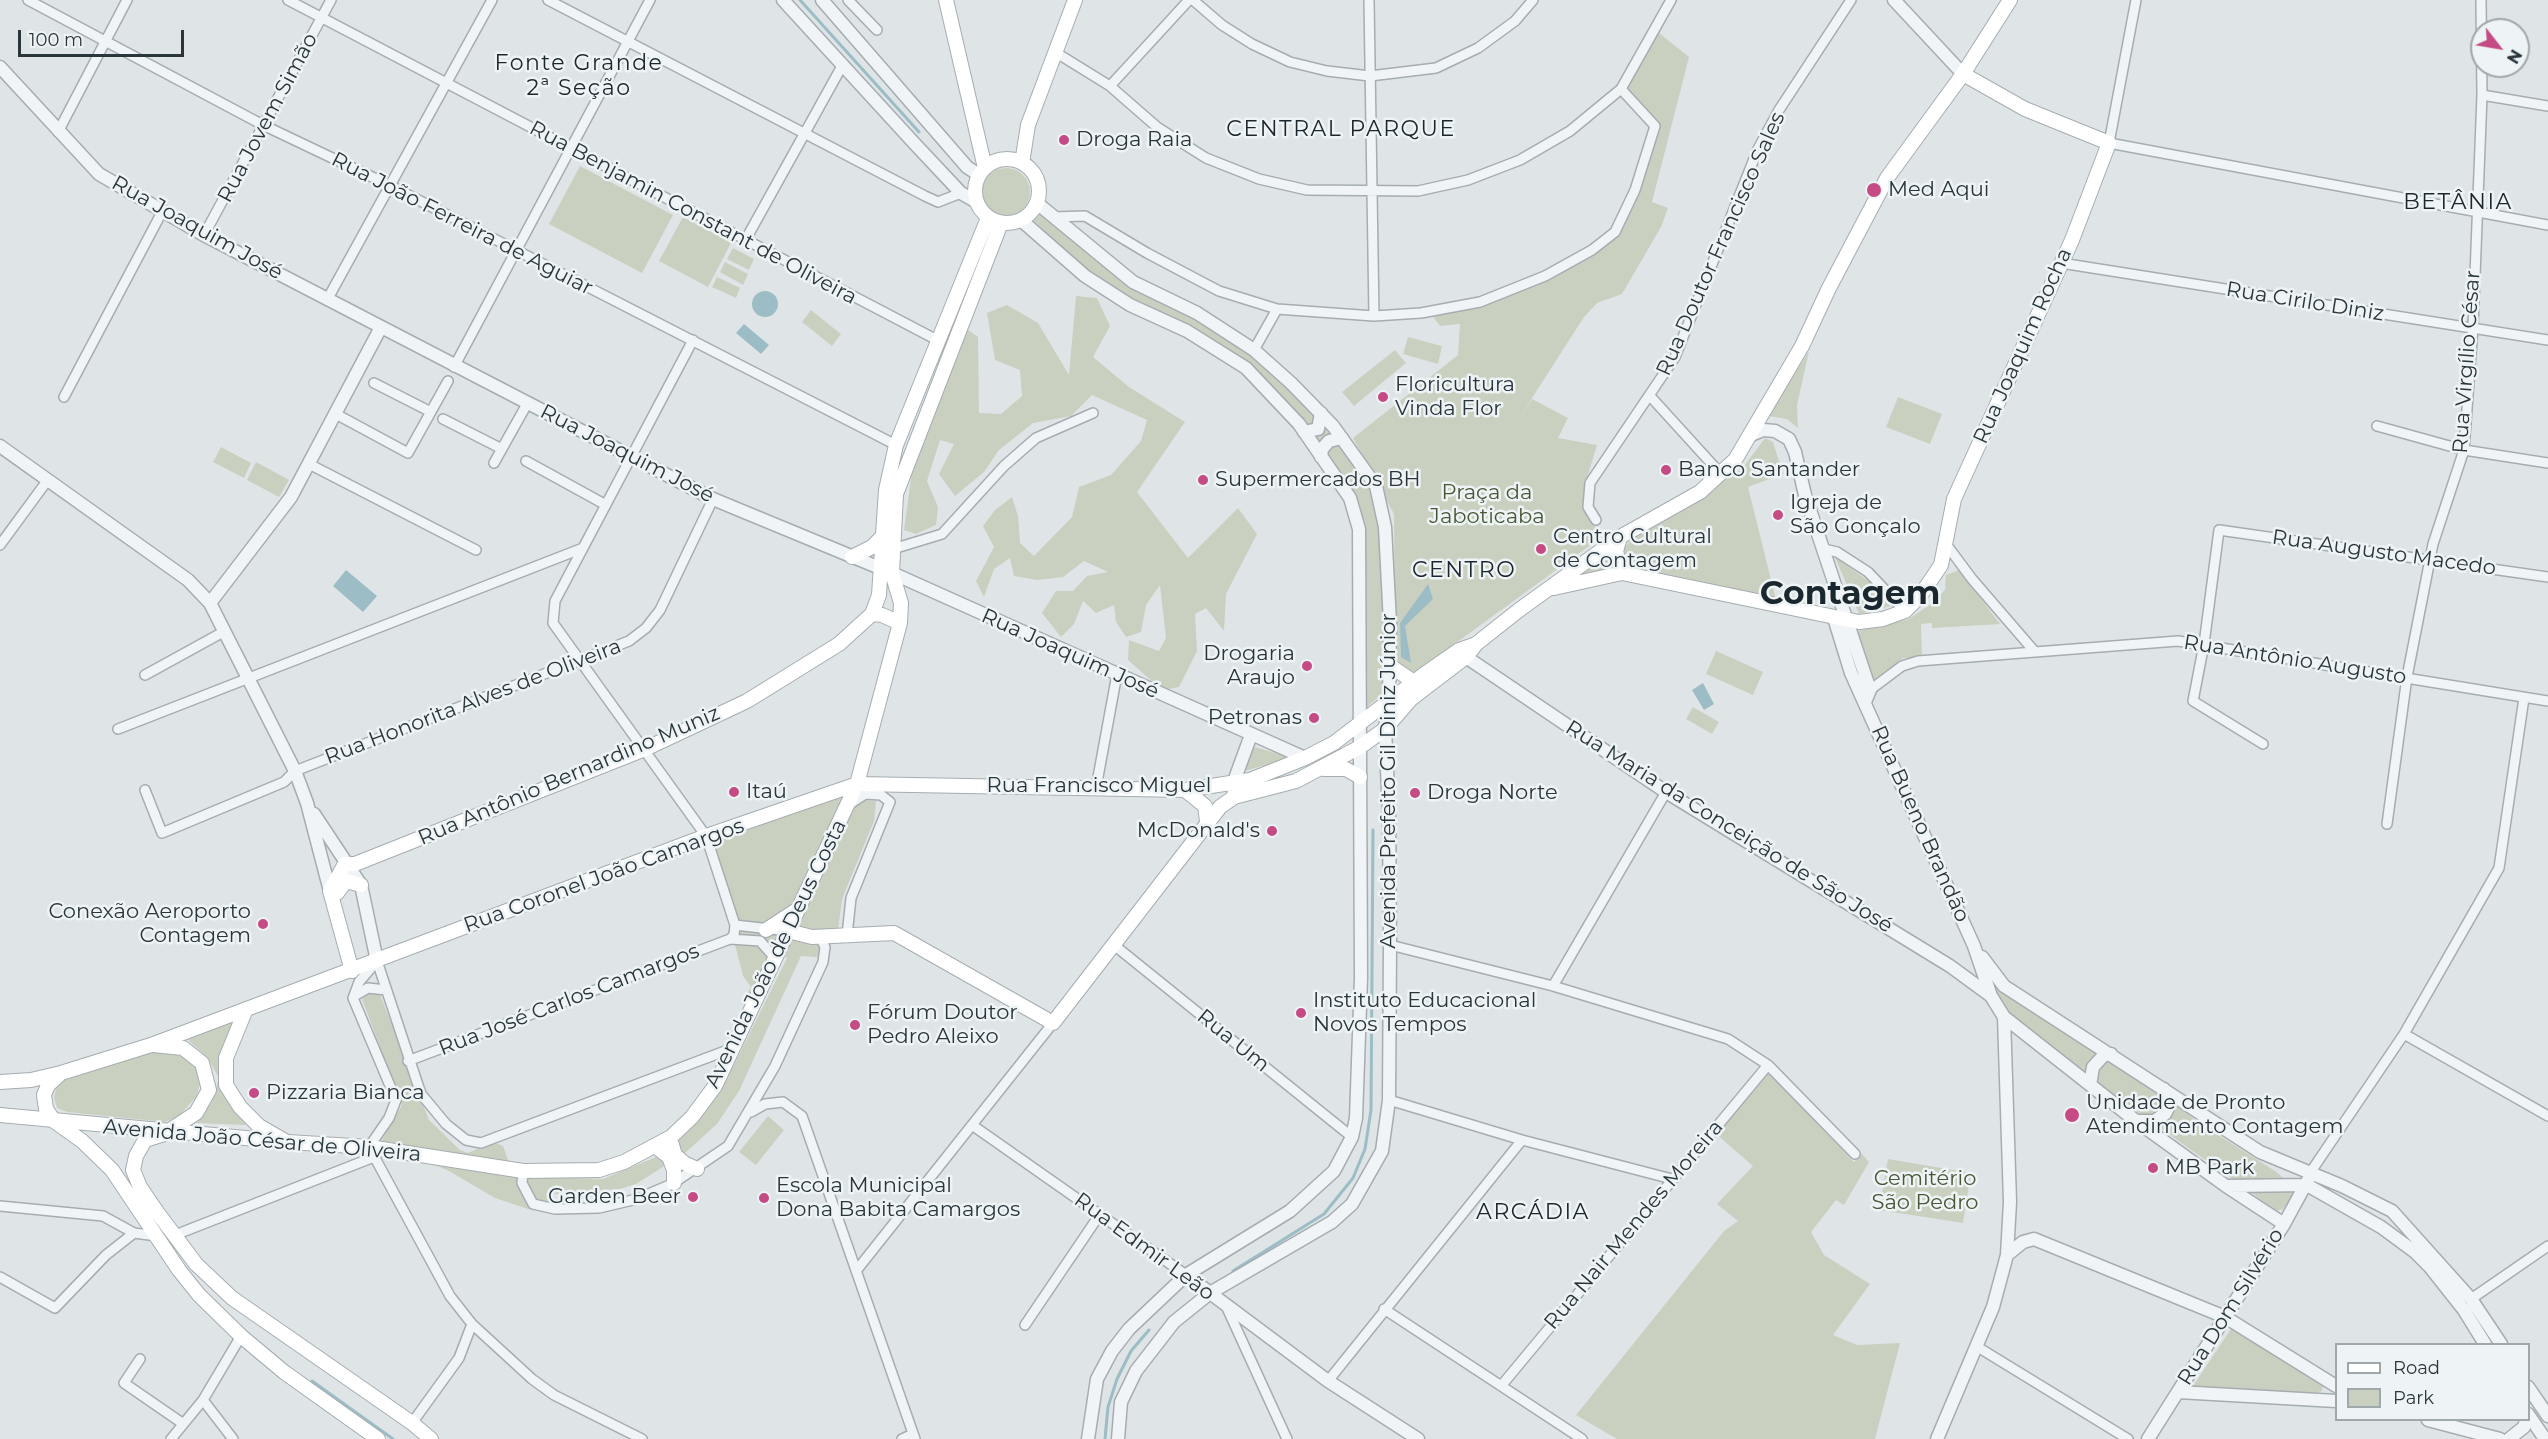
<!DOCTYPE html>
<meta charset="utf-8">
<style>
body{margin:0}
#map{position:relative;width:2548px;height:1439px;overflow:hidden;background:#dfe5e7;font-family:Montserrat,sans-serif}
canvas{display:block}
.legend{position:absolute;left:2335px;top:1343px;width:195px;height:78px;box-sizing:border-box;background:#eef3f5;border:2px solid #9fa8ab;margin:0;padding:8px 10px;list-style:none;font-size:18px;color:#29373d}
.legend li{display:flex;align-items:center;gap:12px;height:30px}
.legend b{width:30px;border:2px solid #9fa8ab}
.north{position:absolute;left:2470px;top:18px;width:60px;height:60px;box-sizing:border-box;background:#eef3f5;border:2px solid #9fa8ab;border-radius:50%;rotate:121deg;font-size:16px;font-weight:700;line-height:24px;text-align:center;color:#29373d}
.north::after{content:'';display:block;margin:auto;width:21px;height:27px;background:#c54b85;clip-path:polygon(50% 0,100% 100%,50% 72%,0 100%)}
.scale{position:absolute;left:18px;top:30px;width:166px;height:27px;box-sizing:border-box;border:3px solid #29373d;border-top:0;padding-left:8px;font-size:18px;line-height:21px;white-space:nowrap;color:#29373d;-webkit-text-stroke:4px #eef3f5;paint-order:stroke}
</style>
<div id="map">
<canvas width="2548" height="1439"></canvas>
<ul class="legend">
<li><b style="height:8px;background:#fff"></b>Road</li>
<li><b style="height:16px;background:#cad0c0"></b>Park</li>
</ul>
<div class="north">N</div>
<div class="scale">100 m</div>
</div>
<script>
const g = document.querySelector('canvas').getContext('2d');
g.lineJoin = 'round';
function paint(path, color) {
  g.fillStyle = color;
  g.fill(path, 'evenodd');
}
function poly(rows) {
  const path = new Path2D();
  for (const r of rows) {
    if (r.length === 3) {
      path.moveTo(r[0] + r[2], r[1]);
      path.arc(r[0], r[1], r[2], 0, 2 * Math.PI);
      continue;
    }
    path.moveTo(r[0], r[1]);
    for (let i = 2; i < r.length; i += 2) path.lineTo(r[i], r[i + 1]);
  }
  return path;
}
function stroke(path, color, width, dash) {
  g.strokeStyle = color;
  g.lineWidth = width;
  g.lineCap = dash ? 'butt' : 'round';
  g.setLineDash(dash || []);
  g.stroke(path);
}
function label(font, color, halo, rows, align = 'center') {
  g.font = font + ' Montserrat,sans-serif';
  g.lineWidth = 5;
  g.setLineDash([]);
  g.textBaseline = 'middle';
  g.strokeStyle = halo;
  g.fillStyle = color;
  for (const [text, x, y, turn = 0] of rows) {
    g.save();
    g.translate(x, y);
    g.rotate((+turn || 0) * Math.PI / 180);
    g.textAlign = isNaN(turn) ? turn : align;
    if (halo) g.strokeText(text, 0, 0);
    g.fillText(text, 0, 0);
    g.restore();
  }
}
paint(poly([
 [1659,33,1689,57,1652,202,1668,208,1661,227,1622,294,1597,303,1584,317,1532,398,1521,418,1532,399,1568,418,1558,438,1597,445,1587,478,1587,507,1600,538,1412,675,1395,665,1394,514,1353,438,1458,355,1460,324,1440,326,1431,314,1477,306,1546,281,1616,237,1641,190,1656,130,1625,88],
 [580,166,673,215,642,273,549,224],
 [1006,192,24],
 [1042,209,1066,234,1129,287,1199,319,1277,375,1333,437,1370,489,1381,534,1383,655,1382,694,1366,708,1365,522,1345,480,1298,413,1254,367,1191,326,1128,296,1088,271,1033,220],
 [683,217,731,243,708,287,659,261],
 [733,248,754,259,749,270,727,259],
 [725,262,748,274,743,285,720,272],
 [717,277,740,288,736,298,712,287],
 [1076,296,1097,298,1110,326,1093,357,1129,387,1185,422,1137,492,1188,558,1238,508,1257,534,1226,594,1224,631,1206,608,1195,614,1197,651,1179,687,1162,690,1128,660,1129,640,1159,651,1166,638,1160,585,1146,605,1141,632,1126,637,1116,622,1114,605,1096,613,1083,601,1074,624,1061,637,1042,613,1056,591,1073,591,1087,576,1108,572,1084,561,1063,577,1037,580,1014,576,1010,558,994,569,984,597,976,581,994,547,983,526,995,510,1012,497,1018,516,1020,543,1034,556,1072,517,1079,487,1111,475,1141,441,1147,420,1092,395,1071,416,1033,423,999,450,984,472,955,496,939,474,954,444,940,440,927,481,938,507,936,525,916,534,904,530,913,464,967,329,978,337,979,413,1001,414,1022,396,1020,370,995,360,987,313,1007,305,1038,323,1069,375],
 [811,310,841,334,832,346,802,322],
 [1408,337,1442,346,1438,364,1403,354],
 [1395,350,1406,363,1354,406,1342,392],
 [1809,351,1797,405,1798,428,1787,419,1768,416],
 [1898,397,1942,414,1930,444,1886,427],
 [1765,438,1773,442,1783,474,1748,487,1776,600,1639,570,1628,563,1622,552,1631,539,1742,469],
 [221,447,251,463,244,478,213,462],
 [256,462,289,480,279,497,247,480],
 [1606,553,1611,571,1566,582],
 [1835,557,1870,582,1891,601,1891,606,1859,614],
 [1959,570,2000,624,1932,628,1932,623,1921,624,1922,657,1903,658,1871,682,1856,631,1909,619,1931,604,1945,590,1946,575],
 [1716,651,1763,672,1753,695,1706,674],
 [1693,707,1719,722,1712,734,1686,719],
 [1255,747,1292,758,1244,771,1246,758],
 [827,797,876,801,874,821,842,899,838,931,817,957,801,956,739,1091,717,1124,685,1153,636,1184,620,1189,553,1194,553,1211,528,1209,495,1198,449,1171,381,1142,402,1105,362,999,369,992,379,992,429,1120,460,1150,468,1153,493,1142,503,1146,514,1176,603,1179,656,1157,722,1089,787,958,773,951,750,1005,742,1002,751,987,743,976,709,843],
 [1991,984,2138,1079,2207,1128,2275,1171,2298,1190,2283,1209,2277,1211,2048,1048,2012,1019],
 [233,1020,222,1056,221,1078,233,1110,246,1125,197,1123,212,1102,219,1078,207,1057,187,1039],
 [151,1052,182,1056,196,1067,200,1082,197,1096,179,1116,165,1122,67,1112,57,1108,54,1098,56,1088,65,1080],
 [1767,1072,1854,1162,1862,1154,1869,1162,1844,1205,1836,1200,1811,1232,1824,1255,1870,1284,1833,1335,1857,1345,1900,1343,1875,1439,1617,1439,1576,1415,1724,1231,1738,1221,1717,1204,1753,1166,1715,1133],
 [768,1116,784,1130,756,1165,739,1152],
 [1888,1159,1971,1173,1963,1223,1879,1210],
 [2231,1329,2323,1384,2322,1391,2316,1393,2193,1386]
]), '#cad0c0');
paint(poly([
 [765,304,13],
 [744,324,769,345,761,354,736,333],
 [346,570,377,596,363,612,333,586],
 [1428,584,1433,599,1405,626,1411,663,1401,657,1400,623],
 [1703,683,1714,704,1704,710,1692,690]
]), '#9cbdc5');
stroke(poly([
 [800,0,919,132],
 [1233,1271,1324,1214,1353,1178,1365,1149,1371,1110,1373,830],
 [312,1381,393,1439],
 [1105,1439,1108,1407,1117,1379,1131,1351,1149,1330]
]), '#9cbdc5', 3);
const minor = poly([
 [28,0,263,125,391,186,896,445],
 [288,0,939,341],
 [548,0,925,196,938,202,961,193],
 [848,0,877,30],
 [1193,0,1222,25,1252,44,1290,62,1327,71,1370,76,1436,68,1478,48,1515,21,1533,0],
 [1369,0,1374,316],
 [2136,0,2109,143,2548,225],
 [1055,52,1110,86,1157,127,1206,158,1259,179,1307,190,1418,191,1468,180,1520,160,1570,131,1621,89,1671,0],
 [1110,86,1189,0],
 [2482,95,2548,106],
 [58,132,127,0],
 [1053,217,1085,216,1147,253,1219,291,1277,309,1374,316,1421,313,1480,302,1545,276,1592,250,1615,232,1635,190,1655,126,1621,89],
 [204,235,331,0],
 [746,239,842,66],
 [2061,263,2548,340],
 [327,300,492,0],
 [1254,350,1277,309],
 [454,367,650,0],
 [374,383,431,412],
 [1650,396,1721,474],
 [64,397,162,212],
 [334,413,408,453,448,381],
 [443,419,502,449],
 [2377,426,2464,450,2548,463],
 [526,461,606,505],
 [494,463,527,404],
 [309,464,476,550],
 [1596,520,1588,507,1590,483,1675,357,1758,149,1779,110,1851,0],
 [1946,544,1972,579,2035,652],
 [0,545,47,481],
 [893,549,942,534,1004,466,1036,438,1093,413],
 [1824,549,1837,552,1868,572,1905,611],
 [145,675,225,631],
 [1870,690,1902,666,1918,661,2178,641,2548,701],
 [118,729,583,548],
 [2263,744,2193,701,2204,644,2219,530,2548,577],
 [1096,788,1117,674],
 [145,790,162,833,284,782,295,771,629,641,646,628,660,610,713,499],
 [2387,824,2407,677,2433,544,2464,450,2473,327,2482,95,2481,0],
 [735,925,788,931],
 [847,935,851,898,890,802,881,795,865,794,850,804],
 [730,939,760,941,775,958],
 [1114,945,1352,1137],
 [1390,945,1553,986,1728,1039,1768,1065,1855,1154],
 [377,961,359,982,353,998,396,1100,389,1118,369,1147,450,1296,472,1324,532,1379,554,1395,642,1439],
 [377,961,421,1094,446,1124,466,1140,481,1143,733,1048],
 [1553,986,1666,792],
 [354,996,368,988,386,990],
 [2404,1034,2548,1116],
 [408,1061,730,939,734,935,735,925,706,836,553,623,555,601,693,340],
 [1389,1100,1522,1140,1672,1179],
 [751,1112,765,1104,783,1102,802,1116,915,1439],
 [972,1125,1186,1275],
 [523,1171,522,1183,533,1204,555,1209,599,1208,637,1199,672,1184,728,1146,775,1066,823,962,825,947,820,937],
 [2310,1173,2404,1034,2499,868,2524,698],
 [0,1206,103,1216,134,1233,157,1236],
 [175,1235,374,1157],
 [856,1271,1053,1023],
 [0,1277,55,1308,106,1255,134,1233],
 [2471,1299,2548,1246],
 [1227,1308,1287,1439],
 [1384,1309,1582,1439],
 [1025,1325,1100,1214],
 [1976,1346,2128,1439],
 [140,1359,124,1383,182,1423],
 [1328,1381,1522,1140],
 [1501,1386,1768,1065],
 [203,1400,233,1439],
 [412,1423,459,1358,472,1324],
 [171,1439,203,1400,241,1336],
 [902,1439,913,1434]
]);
const tertiary = poly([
 [783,0,914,143,961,193,975,201],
 [822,0,967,167,979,175],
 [1894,0,1963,74],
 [0,67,99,174,204,235,713,499,892,573,1305,758],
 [1037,203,1133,282,1197,313,1254,350,1291,383,1333,426,1376,486,1385,527,1390,623,1389,700,1385,729,1389,811,1390,945,1389,1100,1382,1151,1352,1204,1332,1222,1210,1293,1174,1322,1136,1371,1121,1402,1118,1439],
 [1021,220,1085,276,1130,305,1187,331,1246,368,1299,424,1350,498,1359,529,1361,978,1356,1118,1352,1137,1334,1171,1290,1211,1186,1275,1129,1329,1112,1351,1097,1379,1088,1439],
 [1304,432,1318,429,1321,413],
 [1751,435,1763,430,1775,431,1789,439,1795,452,1805,495,1870,690,1865,702],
 [0,446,188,580,210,603,295,771,307,803,330,891],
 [1321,457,1322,449,1329,441,1342,438],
 [210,603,291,497,380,329],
 [1834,618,1851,673,1974,946,1991,996,2004,1017,2136,1121,2226,1186,2284,1224],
 [1466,657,1666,792,1950,966,1991,996],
 [1234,797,1233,784,1251,735],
 [314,814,361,885,377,961],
 [1982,957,2004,986,2260,1152,2342,1186,2392,1211,2471,1299,2501,1344],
 [2090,1085,2093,1067,2104,1055,2111,1054],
 [2136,1121,2154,1121,2165,1114,2168,1108,2164,1089],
 [2227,1186,2307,1185,2381,1227,2415,1252,2430,1267,2464,1310,2485,1344],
 [2007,1255,2023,1242,2034,1239,2225,1317,2336,1386],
 [1186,1275,1328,1381,1418,1439],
 [2528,1387,2548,1416],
 [2178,1392,2336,1401],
 [2528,1414,2545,1439],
 [2428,1420,2500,1439],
 [1937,1439,1993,1307,2007,1255,2010,1202,2004,1017],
 [2148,1439,2284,1224,2308,1180],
 [2509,1439,2524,1427,2526,1420]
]);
const secondary = poly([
 [946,0,985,168],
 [1007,191,32],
 [1022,163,1028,125,1075,0],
 [1620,537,1616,551,1622,573],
 [852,557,872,547,882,537],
 [1554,588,1622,573,1859,622,1883,619,1905,611,1920,596,1941,565,1954,499,2072,240,2109,143,2025,109,1963,74],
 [872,614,882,615,900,623],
 [1389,665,1414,682],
 [1324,769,1346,769,1360,777],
 [1185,790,1205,806,1207,821],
 [337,893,346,881,361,885],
 [766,930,795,911],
 [788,931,812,937,894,933,1053,1023,1220,807,1234,797,1296,781,1360,747,1385,729,1411,699,1466,657,1476,644,1519,610,1620,537,1700,492,1735,460,1802,346,1829,288,1887,178,1963,74,2010,0],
 [352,971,330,891,345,864,355,864,645,749,747,701,839,644,872,614,879,595,886,490,896,445,988,218],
 [246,1009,226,1058,226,1085,240,1107,259,1126,285,1141],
 [153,1045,183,1048,202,1063,209,1090,196,1113,164,1134,145,1140,136,1156,133,1170,140,1187,157,1212,196,1264,232,1298,412,1423,431,1439],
 [59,1075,48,1085,44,1095,46,1109,54,1121,82,1141,112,1170,179,1270,199,1295,241,1336,284,1372,378,1439],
 [0,1082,31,1080,61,1073,151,1045,706,836,857,784,1185,790,1250,780,1305,758,1334,743,1423,675,1459,650,1476,644],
 [0,1115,288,1142,369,1147,523,1171,599,1170,624,1162,671,1137,692,1117,715,1086,857,784,900,623,901,603,892,573,896,494,1001,223],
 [672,1145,675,1155,684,1163,697,1169],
 [655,1146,669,1157,674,1170,674,1183]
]);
stroke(minor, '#a5adb1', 12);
stroke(tertiary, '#a5adb1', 15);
stroke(secondary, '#a5adb1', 16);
stroke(minor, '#f1f4f6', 9);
stroke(tertiary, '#f1f4f6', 12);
stroke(secondary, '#fff', 14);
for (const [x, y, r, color] of [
 [1064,140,6,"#c54b85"],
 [1874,190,8,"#c54b85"],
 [1383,397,6,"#c54b85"],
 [1666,470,6,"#c54b85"],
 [1203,480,6,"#c54b85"],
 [1778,515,6,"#c54b85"],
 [1541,549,6,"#c54b85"],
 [1307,666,6,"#c54b85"],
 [1314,718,6,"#c54b85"],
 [734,792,6,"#c54b85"],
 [1415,793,6,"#c54b85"],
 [1272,831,6,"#c54b85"],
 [263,924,6,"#c54b85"],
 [1301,1013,6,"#c54b85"],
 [855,1025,6,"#c54b85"],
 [254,1093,6,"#c54b85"],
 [2072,1115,8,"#c54b85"],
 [2153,1168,6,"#c54b85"],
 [693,1197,6,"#c54b85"],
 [764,1198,6,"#c54b85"]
]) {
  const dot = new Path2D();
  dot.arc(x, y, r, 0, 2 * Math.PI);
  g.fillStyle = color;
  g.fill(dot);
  stroke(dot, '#eef3f5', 2);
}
label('21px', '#29373d', '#eef3f5', [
 ["Rua Jovem Simão",268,118,-62],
 ["Rua Benjamin Constant de Oliveira",693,213,28],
 ["Rua João Ferreira de Aguiar",462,224,27],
 ["Rua Joaquim José",197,228,29],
 ["Rua Doutor Francisco Sales",1721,244,-66],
 ["Rua Cirilo Diniz",2305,302,9],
 ["Rua Joaquim Rocha",2023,346,-66],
 ["Rua Virgílio César",2467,362,-86],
 ["Rua Joaquim José",627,454,27],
 ["Rua Augusto Macedo",2384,553,8],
 ["Rua Joaquim José",1070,654,24],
 ["Rua Antônio Augusto",2295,660,9],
 ["Rua Honorita Alves de Oliveira",473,702,-21],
 ["Rua Antônio Bernardino Muniz",569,776,-23],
 ["Avenida Prefeito Gil Diniz Júnior",1389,781,-90],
 ["Rua Francisco Miguel",1099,786],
 ["Rua Bueno Brandão",1920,824,66],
 ["Rua Maria da Conceição de São José",1729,827,32],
 ["Rua Coronel João Camargos",604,876,-20],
 ["Avenida João de Deus Costa",776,954,-64],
 ["Rua José Carlos Camargos",569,1000,-21],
 ["Rua Um",1233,1041,39],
 ["Avenida João César de Oliveira",262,1141,5],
 ["Rua Nair Mendes Moreira",1634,1225,-50],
 ["Rua Edmir Leão",1144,1247,36],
 ["Rua Dom Silvério",2231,1307,-58]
]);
label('21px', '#29373d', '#eef3f5', [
 ["Droga Raia",1076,140],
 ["Med Aqui",1888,190],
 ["Floricultura",1395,385],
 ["Vinda Flor",1395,409],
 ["Banco Santander",1678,470],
 ["Supermercados BH",1215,480],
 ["Igreja de",1790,503],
 ["São Gonçalo",1790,527],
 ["Centro Cultural",1553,537],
 ["de Contagem",1553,561],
 ["Drogaria",1295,654,"right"],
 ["Araujo",1295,678,"right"],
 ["Petronas",1302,718,"right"],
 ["Itaú",746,792],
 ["Droga Norte",1427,793],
 ["McDonald's",1260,831,"right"],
 ["Conexão Aeroporto",251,912,"right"],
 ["Contagem",251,936,"right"],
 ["Instituto Educacional",1313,1001],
 ["Novos Tempos",1313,1025],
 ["Fórum Doutor",867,1013],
 ["Pedro Aleixo",867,1037],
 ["Pizzaria Bianca",266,1093],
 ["Unidade de Pronto",2086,1103],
 ["Atendimento Contagem",2086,1127],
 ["MB Park",2165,1168],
 ["Escola Municipal",776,1186],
 ["Dona Babita Camargos",776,1210],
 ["Garden Beer",681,1197,"right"]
], 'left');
label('21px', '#485837', '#eef3f5', [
 ["Praça da",1487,493],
 ["Jaboticaba",1487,517],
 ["Cemitério",1925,1179],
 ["São Pedro",1925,1203]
]);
g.letterSpacing = '1.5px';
label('22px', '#1b272e', '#eef3f5', [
 ["Fonte Grande",579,64],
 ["2ª Seção",579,89],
 ["CENTRAL PARQUE",1341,130],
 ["BETÂNIA",2458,203],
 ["CENTRO",1464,571],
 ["ARCÁDIA",1533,1213]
]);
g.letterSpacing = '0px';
label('bold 33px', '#1b272e', '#eef3f5', [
 ["Contagem",1850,594]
]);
</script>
